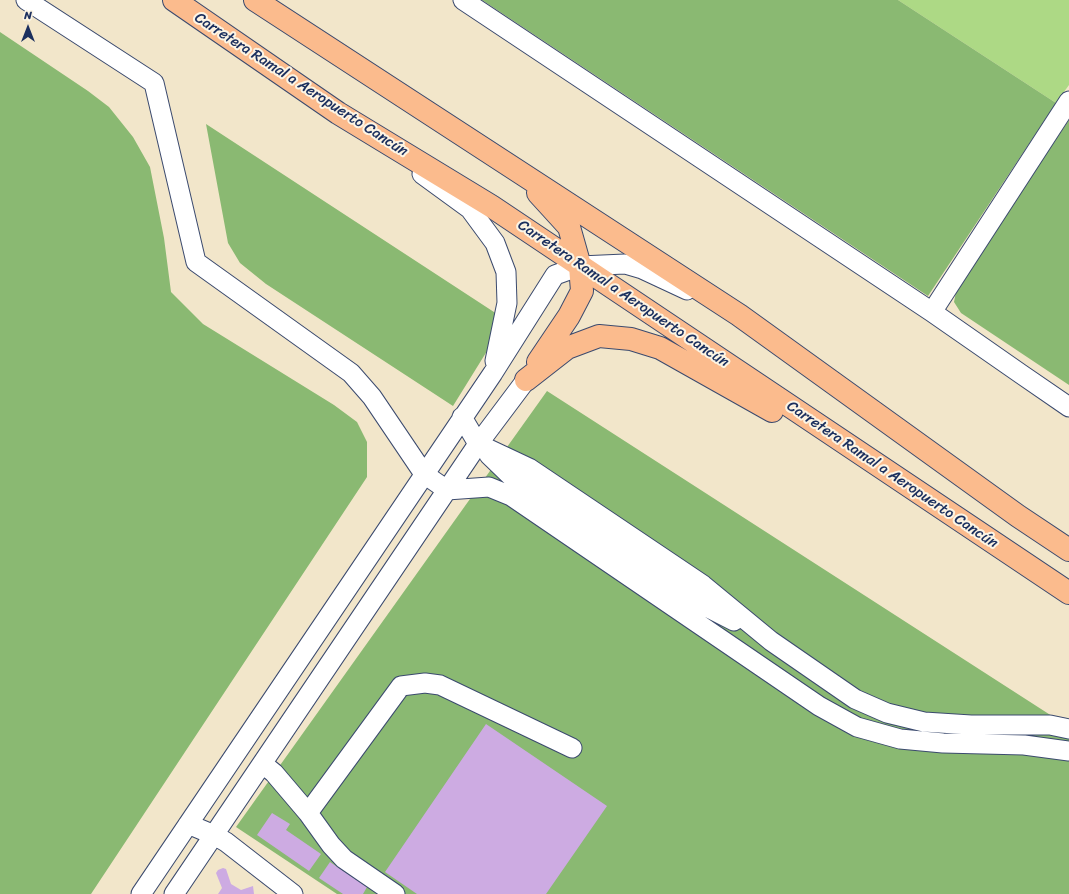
<!DOCTYPE html>
<meta charset="utf-8">
<style>
body{margin:0}
#map{position:relative;width:1069px;height:894px;overflow:hidden;background:#f2e6ca;font-family:Sriracha,sans-serif}
canvas{display:block}
.north{position:absolute;left:8px;top:8px;width:40px;height:40px;-webkit-text-stroke:3px #fcf5e5;paint-order:stroke;rotate:0deg;font-size:11px;font-weight:700;line-height:16px;text-align:center;color:#1b2f5e}
.north::after{content:'';display:block;margin:auto;width:14px;height:18px;background:#1b2f5e;clip-path:polygon(50% 0,100% 100%,50% 72%,0 100%)}
</style>
<div id="map">
<canvas width="1069" height="894"></canvas>
<div class="north">N</div>
</div>
<script>
const g = document.querySelector('canvas').getContext('2d');
g.lineJoin = 'round';
function paint(path, color) {
  g.fillStyle = color;
  g.fill(path, 'evenodd');
}
function poly(rows) {
  const path = new Path2D();
  for (const r of rows) {
    path.moveTo(r[0], r[1]);
    for (let i = 2; i < r.length; i += 2) path.lineTo(r[i], r[i + 1]);
  }
  return path;
}
function stroke(path, color, width, dash) {
  g.strokeStyle = color;
  g.lineWidth = width;
  g.lineCap = dash ? 'butt' : 'round';
  g.setLineDash(dash || []);
  g.stroke(path);
}
function label(font, color, halo, rows, align = 'center') {
  g.font = font + ' Sriracha,sans-serif';
  g.lineWidth = 4;
  g.setLineDash([]);
  g.textBaseline = 'middle';
  g.strokeStyle = halo;
  g.fillStyle = color;
  for (const [text, x, y, turn = 0] of rows) {
    g.save();
    g.translate(x, y);
    g.rotate((+turn || 0) * Math.PI / 180);
    g.textAlign = isNaN(turn) ? turn : align;
    if (halo) g.strokeText(text, 0, 0);
    g.fillText(text, 0, 0);
    g.restore();
  }
}
paint(poly([
 [898,0,1069,0,1069,85,1056,103]
]), '#add985');
paint(poly([
 [482,0,898,0,1056,103,928,296],
 [0,32,88,91,109,107,133,137,150,167,164,238,171,292,203,324,334,405,357,422,367,442,367,477,91,894,0,894],
 [1069,120,1069,385,961,313,954,302,957,287],
 [206,124,497,314,492,343,453,406,266,284,240,263,228,243],
 [547,391,1069,727,1069,894,337,894,236,827]
]), '#8ab972');
paint(poly([
 [486,724,607,806,546,894,417,894,385,872],
 [272,813,290,824,286,830,321,854,309,871,257,835],
 [330,862,367,887,363,894,343,894,319,878],
 [223,868,226,869,231,884,241,890,253,886,254,894,218,894,222,888,216,873,218,870]
]), '#cdabe2');
const minor = poly([
 [26,0,154,83,196,262,351,373,372,397,424,474,447,490,489,487,511,496,819,706,857,727,900,739,943,743,1024,745,1069,751],
 [463,0,932,312,1021,374,1069,407],
 [422,174,470,209,495,243,506,272,507,303,495,361],
 [932,312,1069,101],
 [462,417,478,444,529,468,703,585,771,641,855,699,887,713,924,722,971,725,1050,725,1069,729],
 [489,455,520,485,693,600,734,621],
 [263,764,274,773,308,813,331,845,344,859,395,894],
 [308,813,401,686,425,683,440,685,572,748],
 [188,824,214,835,226,842,293,894],
 [141,894,493,373,555,275,580,266,625,264,642,269,687,290],
 [174,894,478,444,526,380]
]);
const major = poly([
 [174,0,338,113,491,206,1069,593],
 [255,0,739,315,1018,516,1069,550],
 [538,193,569,227,580,266,582,291,569,316,538,362],
 [526,380,567,348,599,336,631,339,660,348,772,411]
]);
stroke(minor, '#3b4a6e', 21);
stroke(major, '#3b4a6e', 24);
stroke(minor, '#fff', 19);
stroke(major, '#fbbb8d', 22);
label('15px', '#1b2f5e', '#fcf5e5', [
 ["Carretera Ramal a Aeropuerto Cancún",301,85,33],
 ["Carretera Ramal a Aeropuerto Cancún",623,294,34],
 ["Carretera Ramal a Aeropuerto Cancún",892,475,34]
]);
</script>
